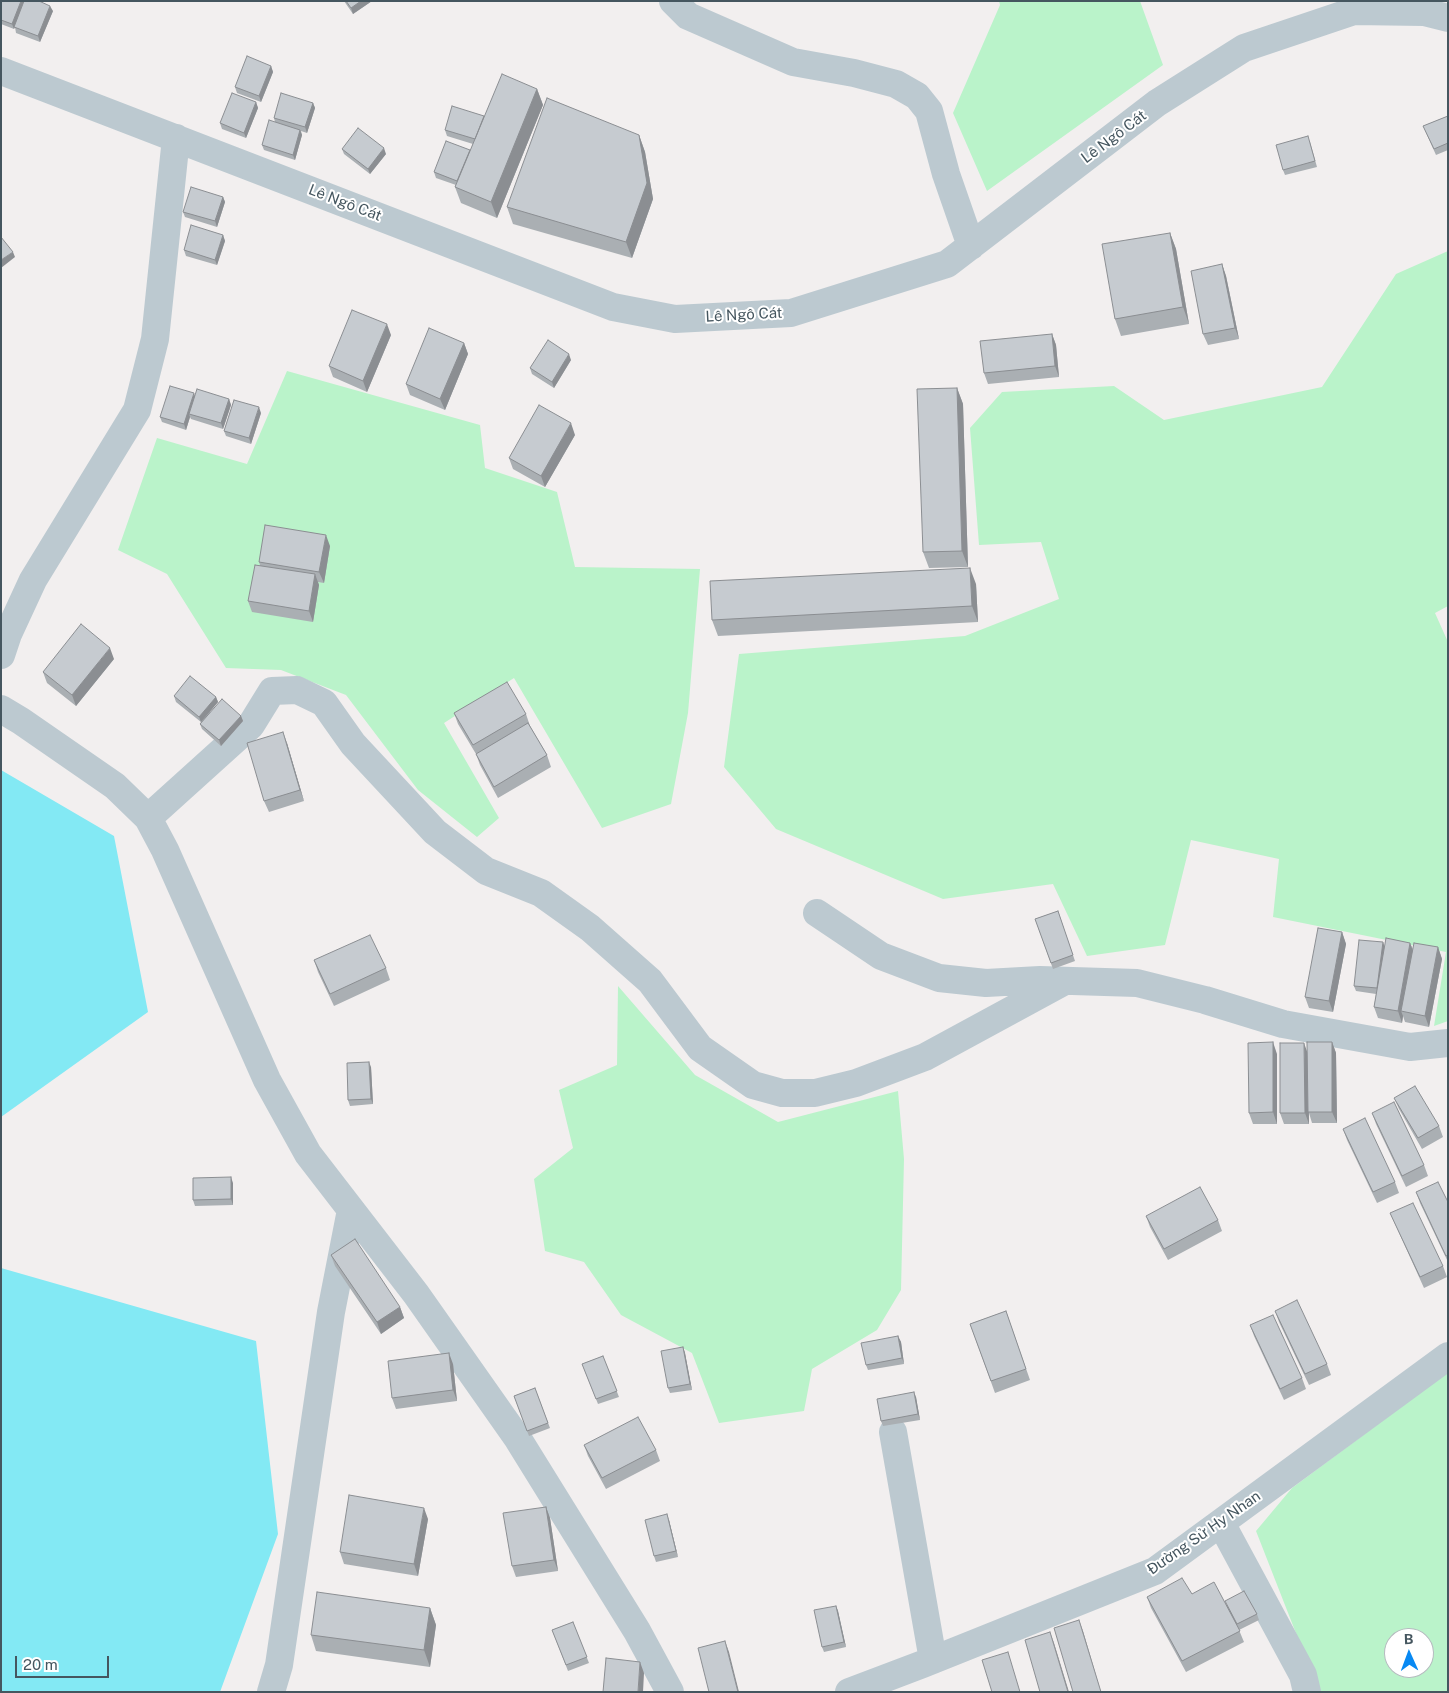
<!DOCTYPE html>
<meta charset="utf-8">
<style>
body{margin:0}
#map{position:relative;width:1449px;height:1693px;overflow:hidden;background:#f2efef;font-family:"Public Sans",sans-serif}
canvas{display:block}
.frame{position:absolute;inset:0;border:2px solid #45565f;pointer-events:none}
.north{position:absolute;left:1384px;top:1628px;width:50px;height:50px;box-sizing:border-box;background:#fff;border:1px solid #b5bbbf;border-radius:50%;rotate:358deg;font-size:14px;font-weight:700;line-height:20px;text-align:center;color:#45565f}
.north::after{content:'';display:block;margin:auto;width:18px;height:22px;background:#0889f3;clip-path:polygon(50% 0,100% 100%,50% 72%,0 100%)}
.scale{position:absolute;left:15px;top:1656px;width:94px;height:22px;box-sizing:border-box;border:2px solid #45565f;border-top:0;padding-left:6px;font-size:15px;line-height:18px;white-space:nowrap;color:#45565f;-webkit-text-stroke:4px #fff;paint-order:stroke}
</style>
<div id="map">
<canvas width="1449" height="1693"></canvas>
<div class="frame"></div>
<div class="north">B</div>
<div class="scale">20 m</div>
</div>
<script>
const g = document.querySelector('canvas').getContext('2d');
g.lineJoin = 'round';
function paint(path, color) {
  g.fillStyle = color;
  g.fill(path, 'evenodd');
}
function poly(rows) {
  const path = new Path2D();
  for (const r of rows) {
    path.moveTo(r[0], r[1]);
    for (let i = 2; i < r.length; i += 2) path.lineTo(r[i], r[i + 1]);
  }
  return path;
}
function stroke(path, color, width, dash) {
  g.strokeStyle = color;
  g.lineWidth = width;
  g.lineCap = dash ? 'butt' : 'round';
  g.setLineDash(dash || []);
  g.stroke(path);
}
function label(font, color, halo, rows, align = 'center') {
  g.font = font + ' "Public Sans",sans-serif';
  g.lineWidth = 4;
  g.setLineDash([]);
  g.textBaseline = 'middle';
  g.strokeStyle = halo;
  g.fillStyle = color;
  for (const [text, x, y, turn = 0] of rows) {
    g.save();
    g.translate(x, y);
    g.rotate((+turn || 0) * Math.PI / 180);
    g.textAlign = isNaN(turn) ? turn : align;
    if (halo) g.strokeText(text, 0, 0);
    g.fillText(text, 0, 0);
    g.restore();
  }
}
paint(poly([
 [999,1,1140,1,1163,65,987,191,953,113,1000,5],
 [1448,251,1448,606,1435,613,1448,642,1448,1021,1434,1026,1446,952,1273,917,1279,859,1191,840,1165,945,1087,956,1053,884,943,899,776,829,724,767,739,654,965,636,1059,599,1041,542,979,545,970,428,1002,392,1114,386,1164,420,1322,387,1396,274],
 [287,371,480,425,485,468,557,492,575,567,700,569,688,713,671,804,602,828,514,678,444,723,499,818,477,837,418,790,346,695,281,670,226,668,167,574,118,550,157,438,247,464],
 [618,986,695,1075,778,1122,898,1091,904,1159,901,1290,877,1330,812,1369,804,1411,719,1423,692,1353,621,1315,584,1262,545,1251,534,1179,573,1148,559,1090,617,1065],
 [1448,1372,1448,1692,1319,1692,1256,1531,1292,1488],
 [1394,1638,1424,1638,1424,1668,1394,1668]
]), '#baf3ca');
paint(poly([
 [1,770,114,836,148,1012,1,1117],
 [1,1268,256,1341,278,1534,220,1692,1,1692]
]), '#83e9f4');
stroke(poly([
 [673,1,688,16,793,62,854,73,896,84,917,96,929,111,946,174,971,246],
 [1,71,613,307,675,319,791,313,947,264,1157,103,1244,48,1354,11,1424,12,1448,18],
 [1,655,8,634,33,580,137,410,155,339,176,138],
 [1,709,21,721,115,786,148,818,165,850,267,1080,308,1154,416,1294,518,1439,637,1631,670,1692],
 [148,818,251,725,272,691,297,690,324,703,353,744,435,832,486,871,541,893,590,928,650,981,700,1048,753,1085,782,1093,815,1093,856,1083,925,1057,1065,981],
 [817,913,881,956,939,978,986,983,1040,980,1137,983,1205,1000,1283,1024,1410,1047,1448,1043],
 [893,1432,933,1660],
 [1221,1523,1303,1675,1307,1692],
 [271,1692,279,1665,331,1312,351,1210],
 [849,1692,923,1664,1155,1571,1448,1356]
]), '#bcc9d0', 28);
paint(poly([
 [1,1,53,11,40,42,16,33,15,27,14,29,1,24],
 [344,1,372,1,353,14],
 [271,66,273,72,261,102,237,93,235,87],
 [537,89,543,105,497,218,461,203,455,187,456,185,436,178,434,172,470,151,473,144,447,136,445,130,484,116],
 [256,102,258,108,246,138,222,129,220,123],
 [313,103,315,108,307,133,301,131,302,135,295,160,264,150,262,145,275,122,274,118],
 [1448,116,1448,150,1436,155,1423,126],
 [639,135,645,152,653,199,632,258,513,224,507,207],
 [1310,142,1317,167,1285,175,1283,170],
 [342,149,386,154,370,174,344,154],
 [223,197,225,202,217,227,185,217,183,212],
 [1170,233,1176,249,1189,324,1121,336,1115,319],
 [223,235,225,241,217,265,186,256,184,250],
 [1222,264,1226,276,1239,339,1208,345,1203,334],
 [1052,334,1056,345,1059,377,988,384,984,373],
 [391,335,367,392,333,377,329,366],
 [464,343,468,354,445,410,410,395,406,384],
 [571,360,554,388,532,374,530,368],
 [957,388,963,404,968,567,929,568,923,552],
 [195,396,229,399,231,405,223,429,191,419,190,417,186,430,162,422,160,417],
 [261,413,251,444,226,436,224,431],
 [575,435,545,487,513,469,509,458],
 [330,546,324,583,318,582,319,585,313,622,252,612,248,601,260,565,259,562],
 [976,584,978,622,718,636,712,620],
 [114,659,76,706,47,683,43,672],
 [174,696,216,697,218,702,210,712,241,716,243,721,221,746,202,729,200,724,201,722,176,702],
 [454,713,526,714,530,726,547,755,551,767,498,798,480,765,476,754,458,724],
 [287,743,304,801,269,812,264,801],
 [1058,911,1075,961,1053,969,1035,919],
 [1342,932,1346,944,1333,1012,1309,1008,1305,997],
 [1383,942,1385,948,1410,943,1413,949,1438,947,1442,959,1429,1027,1405,1022,1403,1016,1402,1023,1378,1018,1374,1007,1376,994,1356,991,1354,986],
 [314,960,386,968,390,980,334,1006,318,972],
 [1332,1042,1336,1053,1337,1123,1312,1123,1309,1113,1309,1124,1284,1124,1280,1113,1307,1052],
 [1277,1054,1277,1124,1253,1124,1249,1113],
 [371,1067,373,1104,350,1106,348,1100],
 [1394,1098,1439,1126,1443,1137,1422,1149,1399,1109],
 [1372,1113,1424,1165,1428,1176,1406,1187,1376,1124],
 [1343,1129,1395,1182,1399,1193,1377,1203,1347,1140],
 [233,1183,233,1205,195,1206,193,1200],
 [1416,1192,1448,1202,1448,1262,1420,1203],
 [1390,1213,1443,1266,1447,1277,1424,1288,1395,1224],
 [1146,1216,1218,1220,1222,1231,1168,1260,1150,1227],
 [331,1255,400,1307,404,1318,381,1334,335,1266],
 [1006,1311,1030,1380,995,1393,970,1324],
 [1275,1311,1327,1364,1331,1375,1309,1385,1279,1322],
 [1250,1325,1302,1378,1306,1389,1284,1400,1254,1336],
 [898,1336,901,1342,904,1364,868,1370,866,1365],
 [683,1347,685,1353,692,1390,670,1393,668,1388],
 [603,1356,619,1397,598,1404,582,1364],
 [453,1364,457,1401,396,1409,392,1398],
 [535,1388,550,1428,529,1436,514,1396],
 [916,1397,920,1420,883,1426,881,1421],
 [584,1445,656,1450,660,1461,606,1489,588,1456],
 [546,1507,550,1518,558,1571,516,1577,512,1566],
 [428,1519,418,1576,344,1564,340,1552],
 [669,1520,678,1557,656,1562,654,1556],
 [1192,1594,1257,1614,1259,1620,1239,1630,1244,1642,1186,1672,1151,1608,1147,1597],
 [836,1606,838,1611,846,1647,824,1652,822,1647],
 [430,1608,436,1625,430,1667,316,1651,311,1635],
 [573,1622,589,1663,568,1671,552,1630]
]), '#aaafb3');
paint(poly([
 [21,1,25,1,14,29,12,24],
 [361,1,372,1,353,14,351,8],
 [50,6,53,11,40,42,38,36],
 [271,66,273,72,261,102,259,96],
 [537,89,543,105,497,218,491,202],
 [256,102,258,108,246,138,244,133],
 [313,103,315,108,307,133,305,127],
 [300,130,302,135,295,160,293,155],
 [639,135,645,152,653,199,632,258,626,242],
 [384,148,386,154,370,174,368,169],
 [223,197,225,202,217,227,215,221],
 [1170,233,1176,249,1189,324,1183,307],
 [223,235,225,241,217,265,215,260],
 [13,252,15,257,1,268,1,260],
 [1222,264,1226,276,1239,339,1235,328],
 [387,324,391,335,367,392,363,381],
 [1052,334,1056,345,1059,377,1055,366],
 [464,343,468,354,445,410,440,399],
 [569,354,571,360,554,388,552,382],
 [957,388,963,404,968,567,962,551],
 [194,393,196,399,189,414,190,417,186,430,184,424],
 [229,399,231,405,223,429,221,423],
 [259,407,261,413,251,444,249,438],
 [571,423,575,435,545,487,541,476],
 [326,535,330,546,324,583,319,572],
 [970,568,976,584,978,622,972,606],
 [315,574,319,585,313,622,309,611],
 [110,648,114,659,76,706,72,695],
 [216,697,218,702,201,722,199,717],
 [241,716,243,721,221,746,219,740],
 [283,732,287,743,304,801,300,790],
 [1342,932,1346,944,1333,1012,1329,1001],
 [1383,942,1385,948,1377,988],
 [1410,943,1414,954,1401,1011,1403,1016,1402,1023,1398,1011],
 [1438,947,1442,959,1429,1027,1425,1016],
 [1273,1042,1277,1054,1277,1124,1273,1112],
 [1332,1042,1336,1053,1337,1123,1332,1112],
 [1304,1043,1308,1054,1309,1124,1305,1113],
 [369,1062,371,1067,373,1104,371,1099],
 [231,1177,233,1183,233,1205,231,1199],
 [400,1307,404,1318,381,1334,377,1322],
 [898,1336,901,1342,904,1364,902,1358],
 [683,1347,685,1353,692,1390,690,1384],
 [449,1353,453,1364,457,1401,453,1390],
 [914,1392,916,1397,920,1420,918,1414],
 [546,1507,550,1518,558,1571,554,1560],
 [424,1508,428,1519,418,1576,414,1564],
 [667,1514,669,1520,678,1557,676,1551],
 [836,1606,838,1611,846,1647,844,1642],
 [430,1608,436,1625,430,1667,424,1650],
 [1079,1620,1083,1631,1101,1692],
 [1050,1632,1054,1643,1069,1692,1068,1692],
 [725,1641,729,1652,739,1692,738,1692],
 [640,1662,644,1673,643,1692,638,1692]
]), '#8b8e92');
const building = poly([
 [1,1,21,1,12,24,1,20,1,1],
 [24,1,39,1,50,6,38,36,14,27,24,1],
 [346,1,361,1,351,8,346,1],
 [247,56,271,66,259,96,235,87,247,56],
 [502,74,537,89,491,202,455,187,502,74],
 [232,93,256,102,244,133,220,123,232,93],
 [281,93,313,103,305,127,274,118,281,93],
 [547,98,639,135,647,183,626,242,507,207,547,98],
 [452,106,484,116,475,139,445,130,452,106],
 [1448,116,1448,143,1434,149,1423,126,1448,116],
 [269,120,300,130,293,155,262,145,269,120],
 [358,128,384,148,368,169,342,149,358,128],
 [1308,136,1315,161,1283,170,1276,145,1308,136],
 [446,141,470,150,457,181,434,172,446,141],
 [191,187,223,197,215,221,183,212,191,187],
 [191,225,223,235,215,260,184,250,191,225],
 [1170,233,1183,307,1115,319,1102,244,1170,233],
 [1,237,13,252,1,260,1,237],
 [1222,264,1235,328,1203,334,1191,271,1222,264],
 [352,310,387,324,363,381,329,366,352,310],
 [429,328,464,343,440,399,406,384,429,328],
 [1052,334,1055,366,984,373,980,341,1052,334],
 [548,340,569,354,552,382,530,368,548,340],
 [170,386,194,393,184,424,160,417,170,386],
 [957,388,962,551,923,552,917,389,957,388],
 [197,389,229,399,221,423,189,414,197,389],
 [234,400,259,407,249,438,224,431,234,400],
 [539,405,571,423,541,476,509,458,539,405],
 [265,525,326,535,319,572,259,562,265,525],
 [255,565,315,574,309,611,248,601,255,565],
 [970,568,972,606,712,620,710,581,970,568],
 [81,624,110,648,72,695,43,672,81,624],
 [190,676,216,697,199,717,174,696,190,676],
 [507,682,526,714,473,745,454,713,507,682],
 [222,699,241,716,219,740,200,724,222,699],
 [528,723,547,755,494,787,476,754,528,723],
 [283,732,300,790,264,801,247,743,283,732],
 [1058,911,1073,955,1051,963,1035,919,1058,911],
 [1318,928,1342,932,1329,1001,1305,997,1318,928],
 [370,935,386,968,330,994,314,960,370,935],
 [1386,938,1410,943,1398,1011,1374,1007,1386,938],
 [1359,940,1383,942,1377,988,1354,986,1359,940],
 [1414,943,1438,947,1425,1016,1401,1011,1414,943],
 [1273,1042,1273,1112,1249,1113,1248,1043,1273,1042],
 [1307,1042,1332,1042,1332,1112,1308,1112,1307,1042],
 [1280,1043,1304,1043,1305,1113,1280,1113,1280,1043],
 [369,1062,371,1099,348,1100,347,1063,369,1062],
 [1415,1086,1439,1126,1418,1138,1394,1098,1415,1086],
 [1394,1102,1424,1165,1402,1176,1372,1113,1394,1102],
 [1365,1118,1395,1182,1373,1192,1343,1129,1365,1118],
 [231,1177,231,1199,193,1200,193,1178,231,1177],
 [1438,1182,1448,1202,1448,1255,1446,1256,1416,1192,1438,1182],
 [1200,1187,1218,1220,1164,1249,1146,1216,1200,1187],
 [1413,1203,1443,1266,1420,1277,1390,1213,1413,1203],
 [355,1239,400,1307,377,1322,331,1255,355,1239],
 [1297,1300,1327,1364,1305,1374,1275,1311,1297,1300],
 [1006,1311,1026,1369,991,1381,970,1324,1006,1311],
 [1273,1315,1302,1378,1280,1389,1250,1325,1273,1315],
 [898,1336,902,1358,866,1365,861,1343,898,1336],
 [683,1347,690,1384,668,1388,661,1351,683,1347],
 [449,1353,453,1390,392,1398,388,1361,449,1353],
 [603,1356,617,1391,596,1399,582,1364,603,1356],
 [535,1388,548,1423,527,1431,514,1396,535,1388],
 [914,1392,918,1414,881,1421,877,1399,914,1392],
 [638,1417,656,1450,602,1478,584,1445,638,1417],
 [349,1495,424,1508,414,1564,340,1552,349,1495],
 [546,1507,554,1560,512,1566,503,1513,546,1507],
 [667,1514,676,1551,654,1556,645,1520,667,1514],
 [1182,1578,1192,1594,1214,1582,1240,1631,1182,1661,1147,1597,1182,1578],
 [1244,1591,1257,1614,1237,1624,1225,1601,1244,1591],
 [317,1592,430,1608,424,1650,311,1635,317,1592],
 [836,1606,844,1642,822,1647,814,1610,836,1606],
 [1079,1620,1101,1692,1073,1692,1054,1628,1079,1620],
 [573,1622,587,1657,566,1665,552,1630,573,1622],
 [1050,1632,1068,1692,1040,1692,1025,1640,1050,1632],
 [725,1641,738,1692,709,1692,698,1648,725,1641],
 [1008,1652,1020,1692,992,1692,982,1660,1008,1652],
 [606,1658,640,1662,638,1692,603,1692,606,1658]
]);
paint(building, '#c6cbd0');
stroke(building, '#8b8e92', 1);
label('15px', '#45565f', '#fff', [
 ["Lê Ngô Cát",1114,137,-37],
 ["Lê Ngô Cát",345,203,21],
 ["Lê Ngô Cát",744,315,-3],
 ["Đường Sử Hy Nhan",1204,1533,-35]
]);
</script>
